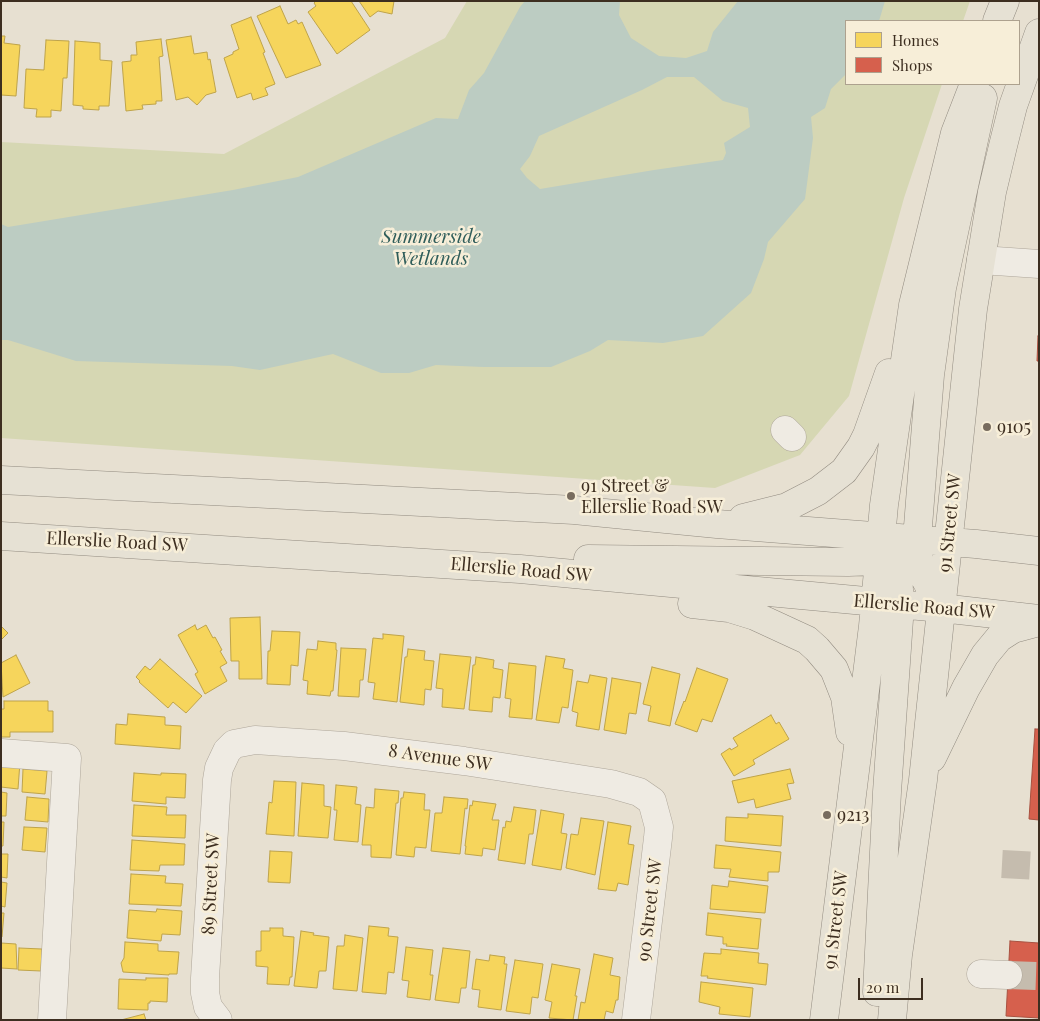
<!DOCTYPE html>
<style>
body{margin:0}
#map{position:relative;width:1040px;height:1021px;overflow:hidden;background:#e7e0d1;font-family:"Playfair Display",serif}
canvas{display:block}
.frame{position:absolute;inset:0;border:2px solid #3d2e20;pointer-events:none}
.legend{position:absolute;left:845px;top:20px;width:175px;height:65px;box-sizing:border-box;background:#f7eed8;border:1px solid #ada18e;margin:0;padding:6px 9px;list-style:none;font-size:15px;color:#3d2e20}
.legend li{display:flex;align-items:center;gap:10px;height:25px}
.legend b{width:25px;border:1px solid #ada18e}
.scale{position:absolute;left:858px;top:978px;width:65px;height:22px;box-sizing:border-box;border:2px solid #3d2e20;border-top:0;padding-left:6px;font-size:15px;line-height:18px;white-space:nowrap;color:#3d2e20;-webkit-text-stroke:4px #f7eed8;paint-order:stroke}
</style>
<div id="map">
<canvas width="1040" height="1021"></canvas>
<div class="frame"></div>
<ul class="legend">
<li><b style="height:14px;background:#f6d55c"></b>Homes</li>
<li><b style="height:14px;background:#d6604d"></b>Shops</li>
</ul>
<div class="scale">20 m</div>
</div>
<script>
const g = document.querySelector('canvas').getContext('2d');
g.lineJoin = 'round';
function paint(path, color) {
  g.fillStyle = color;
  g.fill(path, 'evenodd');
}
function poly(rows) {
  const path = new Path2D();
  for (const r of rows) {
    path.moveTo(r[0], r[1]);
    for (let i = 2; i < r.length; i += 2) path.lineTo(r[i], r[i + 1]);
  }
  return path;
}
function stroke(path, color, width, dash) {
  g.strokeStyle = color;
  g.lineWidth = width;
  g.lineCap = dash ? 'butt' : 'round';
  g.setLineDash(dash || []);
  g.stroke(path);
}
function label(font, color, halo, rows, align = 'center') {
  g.font = font + ' "Playfair Display",serif';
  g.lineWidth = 5;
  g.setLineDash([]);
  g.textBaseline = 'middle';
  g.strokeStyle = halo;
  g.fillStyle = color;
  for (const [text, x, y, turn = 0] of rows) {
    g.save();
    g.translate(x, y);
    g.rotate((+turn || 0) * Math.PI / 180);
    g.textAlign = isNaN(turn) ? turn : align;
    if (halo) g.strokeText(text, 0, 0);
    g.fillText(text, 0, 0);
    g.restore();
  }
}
paint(poly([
 [467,1,970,1,963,21,846,21,846,84,942,84,904,198,849,396,800,455,715,488,1,438,1,142,224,154,445,38]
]), '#d6d7b3');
paint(poly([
 [525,1,620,1,619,15,631,38,659,56,686,58,707,51,713,32,738,1,885,1,879,21,846,21,846,74,831,89,825,108,811,117,813,138,805,199,768,242,764,259,751,293,703,336,663,343,608,340,590,351,551,367,483,367,436,365,409,373,381,373,333,354,260,370,232,366,76,361,8,340,1,340,1,224,8,227,233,190,298,177,436,118,458,119,469,90,484,73,520,7],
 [667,77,694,77,723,101,748,108,750,127,724,143,726,153,723,160,654,170,540,189,527,178,520,169,530,156,539,136,642,90]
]), '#bcccc2');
const homes = poly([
 [316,1,351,1,370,30,337,54,308,12,316,6,314,3,316,1],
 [359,1,394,1,392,14,378,11,370,17,359,1],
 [280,6,288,24,296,20,298,24,302,22,321,65,286,78,257,16,280,6],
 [251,17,265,52,263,53,275,84,265,88,268,95,253,100,251,93,237,98,224,58,233,54,233,52,239,49,231,25,251,17],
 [1,36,5,36,4,43,20,45,16,96,1,95,1,36],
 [191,36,194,54,207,52,208,60,210,59,216,92,206,95,197,105,188,97,176,100,166,40,191,36],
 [161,39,163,56,159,57,162,101,156,101,156,104,142,105,143,109,126,111,122,62,131,61,131,55,137,55,136,42,161,39],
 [46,40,69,41,67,78,63,78,61,111,51,110,51,117,36,117,37,109,24,108,26,69,44,70,46,40],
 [75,41,100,43,100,60,112,61,109,106,99,106,99,110,83,109,83,106,73,105,75,41],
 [260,617,262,679,239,679,239,661,231,661,230,618,260,617],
 [195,625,197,630,206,625,213,638,215,637,222,650,220,651,227,663,220,667,227,681,205,694,195,674,198,672,178,635,195,625],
 [1,626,8,633,1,640,1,626],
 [272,631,300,632,298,666,291,665,290,685,267,684,268,651,270,651,272,631],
 [383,634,404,636,397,702,373,699,375,683,368,682,373,638,383,639,383,634],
 [318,641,336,643,336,650,337,650,333,691,331,691,330,696,307,694,308,681,303,680,307,649,317,650,318,641],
 [341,648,366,649,363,680,360,680,359,697,338,696,341,648],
 [408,649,425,651,424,660,434,661,431,690,425,689,424,705,400,702,405,657,407,657,408,649],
 [440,654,471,657,464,709,442,707,443,689,436,688,440,654],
 [16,655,30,683,3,697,1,663,16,655],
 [546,656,565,659,563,668,573,670,568,708,562,707,559,723,536,720,546,656],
 [476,657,494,660,493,668,503,670,500,698,493,697,492,712,469,710,473,665,475,665,476,657],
 [160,659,202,696,186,713,173,702,168,708,139,682,140,681,136,677,145,666,150,670,160,659],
 [509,663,536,666,532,719,509,717,511,699,505,698,509,663],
 [652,667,680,674,670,726,648,721,651,706,643,704,652,667],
 [697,668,728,679,712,722,702,719,697,732,675,724,684,701,685,702,697,668],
 [590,675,607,678,599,730,576,726,578,713,572,711,577,681,588,683,590,675],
 [612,678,641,683,636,714,629,713,626,734,604,730,612,678],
 [4,701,48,701,48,711,53,711,53,732,10,732,10,737,1,737,1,709,4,709,4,701],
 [128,714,165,717,165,725,181,726,180,749,115,744,116,724,127,725,128,714],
 [771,715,776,724,779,722,789,739,753,760,755,764,734,776,721,754,730,748,731,750,738,746,733,738,771,715],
 [1,761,20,762,18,789,1,787,1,761],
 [23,769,47,771,45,794,22,792,23,769],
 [790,769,794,783,787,784,791,799,756,808,754,799,738,803,732,781,790,769],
 [134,773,161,775,161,773,186,774,185,798,166,797,166,804,132,801,134,773],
 [274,781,296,782,294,836,266,834,269,802,272,803,274,781],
 [302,783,324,785,324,806,331,807,328,838,298,836,302,783],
 [336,785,357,787,355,804,361,805,358,842,334,840,337,810,334,810,336,785],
 [375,789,399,791,398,803,396,803,391,858,371,857,371,845,362,845,366,807,374,808,375,789],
 [1,792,7,793,6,816,1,816,1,792],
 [404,792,425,794,424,810,430,810,426,848,415,847,414,857,396,855,401,798,403,798,404,792],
 [27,797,49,799,48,822,25,820,27,797],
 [444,797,468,799,467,809,465,808,460,854,431,851,435,813,442,813,444,797],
 [473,801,496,804,492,820,499,820,495,850,483,848,482,856,465,854,466,846,465,846,470,805,472,806,473,801],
 [134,805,167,807,166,815,186,815,185,838,132,836,134,805],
 [514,807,536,810,533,834,529,834,525,864,498,860,503,827,505,828,506,821,511,822,514,807],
 [541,810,564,814,561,833,567,834,561,870,532,865,541,810],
 [748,814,783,816,781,846,725,841,726,817,748,818,748,814],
 [581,818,604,821,595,875,566,868,571,834,578,835,581,818],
 [1,822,4,822,3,846,1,846,1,822],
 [608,822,631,826,628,844,634,845,628,885,618,883,616,891,598,889,608,822],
 [24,827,47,828,45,852,22,850,24,827],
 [132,840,185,844,184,865,160,865,159,871,130,870,132,840],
 [716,845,781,852,779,872,768,872,768,881,729,877,731,869,714,868,716,845],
 [270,851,292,852,290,883,268,882,270,851],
 [1,854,8,854,7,878,1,877,1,854],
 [131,874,166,876,165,883,183,884,181,906,129,904,131,874],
 [729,881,768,886,765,913,710,909,712,885,728,887,729,881],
 [1,882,7,883,5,907,1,906,1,882],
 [157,909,182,911,180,935,162,934,161,941,127,938,129,910,156,912,157,909],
 [1,913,4,913,2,937,1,937,1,913],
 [708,913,761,919,758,949,726,946,727,944,723,944,723,937,706,935,708,913],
 [369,926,389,928,388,936,398,937,394,973,388,972,386,994,362,992,369,926],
 [270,928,283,928,283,936,294,937,292,977,290,977,289,985,267,984,268,967,256,966,256,951,261,951,261,931,270,931,270,928],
 [301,931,314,933,313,935,329,937,326,971,319,971,317,988,294,986,301,931],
 [345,935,363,938,357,991,333,989,337,946,344,946,345,935],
 [125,942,158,944,158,951,179,952,177,974,169,974,169,975,123,972,121,963,124,958,125,942],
 [1,943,16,944,17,969,1,968,1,943],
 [406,947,433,950,430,975,433,975,430,1000,407,997,409,981,402,980,406,947],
 [19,948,42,949,41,971,18,970,19,948],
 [443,948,470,951,466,988,461,988,459,1003,435,1000,443,948],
 [721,949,759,953,758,963,768,964,766,985,707,978,708,976,701,976,704,953,721,954,721,949],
 [594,954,613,958,610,975,620,977,618,1000,616,1000,613,1013,606,1011,604,1020,578,1020,581,1002,585,1003,594,954],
 [490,955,505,957,504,964,507,964,501,1010,478,1007,480,990,472,989,476,959,489,961,490,955],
 [515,960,543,964,538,998,532,997,530,1014,506,1011,515,960],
 [552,964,580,969,575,996,577,996,573,1020,549,1018,552,1002,545,1000,552,964],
 [146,978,168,978,167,1002,150,1001,150,1003,148,1003,148,1010,118,1009,119,979,146,980,146,978],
 [701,982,753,988,750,1017,719,1014,720,1007,699,1002,701,982],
 [144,1014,146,1020,121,1020,144,1014]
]);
paint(homes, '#f6d55c');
stroke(homes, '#bea34a', 1);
const shops = poly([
 [1038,336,1039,336,1039,361,1037,361,1038,336],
 [1035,729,1039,729,1039,820,1029,819,1035,729],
 [1010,941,1039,943,1039,1018,1006,1016,1010,941]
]);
paint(shops, '#d6604d');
stroke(shops, '#a85140', 1);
stroke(poly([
 [1002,864,1039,866],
 [1008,975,1039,976]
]), '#c5bcae', 28, [28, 14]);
const minor = poly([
 [981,260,1039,264],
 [785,430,792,437],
 [1,753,67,758,52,1020],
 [981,974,1008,975],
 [218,1020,208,1007,205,993,205,978,217,780,219,768,227,751,234,744,255,740,344,746,464,761,611,784,639,792,652,801,659,827,658,838,636,1020]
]);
const major = poly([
 [997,21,1005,1],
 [1,480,574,510,717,524,976,544,1039,551],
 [743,518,787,507,818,491,844,471,861,447,867,435,889,373],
 [1,536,520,569,941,608,1039,619],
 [588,559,848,562,878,561,897,558],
 [692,604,729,608,755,616,807,640,817,649,834,669,845,697,850,732],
 [941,608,920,569,918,552,917,539,930,375,942,288,983,98],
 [932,758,966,688,985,655,999,638,1013,629,1039,622],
 [877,992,887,792,900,605,898,575,894,558,885,541],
 [824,1020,873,626,884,505,913,305,955,133,974,84],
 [892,1020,898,955,923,780,973,309,992,192,1003,146,1013,106,1039,33]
]);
stroke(minor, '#ada599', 29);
stroke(major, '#928b80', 29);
stroke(minor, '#efebe3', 28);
stroke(major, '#e6e1d4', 28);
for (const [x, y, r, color] of [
 [987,427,5,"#786c5e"],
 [571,496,5,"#786c5e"],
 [827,815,5,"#786c5e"]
]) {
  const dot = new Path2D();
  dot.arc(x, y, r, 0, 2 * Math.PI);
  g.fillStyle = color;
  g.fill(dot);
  stroke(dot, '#f7eed8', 2);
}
label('18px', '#3d2e20', '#f7eed8', [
 ["9105",997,427],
 ["91 Street &",581,486],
 ["Ellerslie Road SW",581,507],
 ["9213",837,815]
], 'left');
label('18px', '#3d2e20', '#f7eed8', [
 ["91 Street SW",950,523,-84],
 ["Ellerslie Road SW",117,542,3],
 ["Ellerslie Road SW",521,570,5],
 ["Ellerslie Road SW",924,607,5],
 ["8 Avenue SW",440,758,8],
 ["89 Street SW",211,884,-87],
 ["90 Street SW",650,910,-83],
 ["91 Street SW",836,920,-83]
]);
label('italic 19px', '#2f5d5a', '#f7eed8', [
 ["Summerside",431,237],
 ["Wetlands",431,259]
]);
</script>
